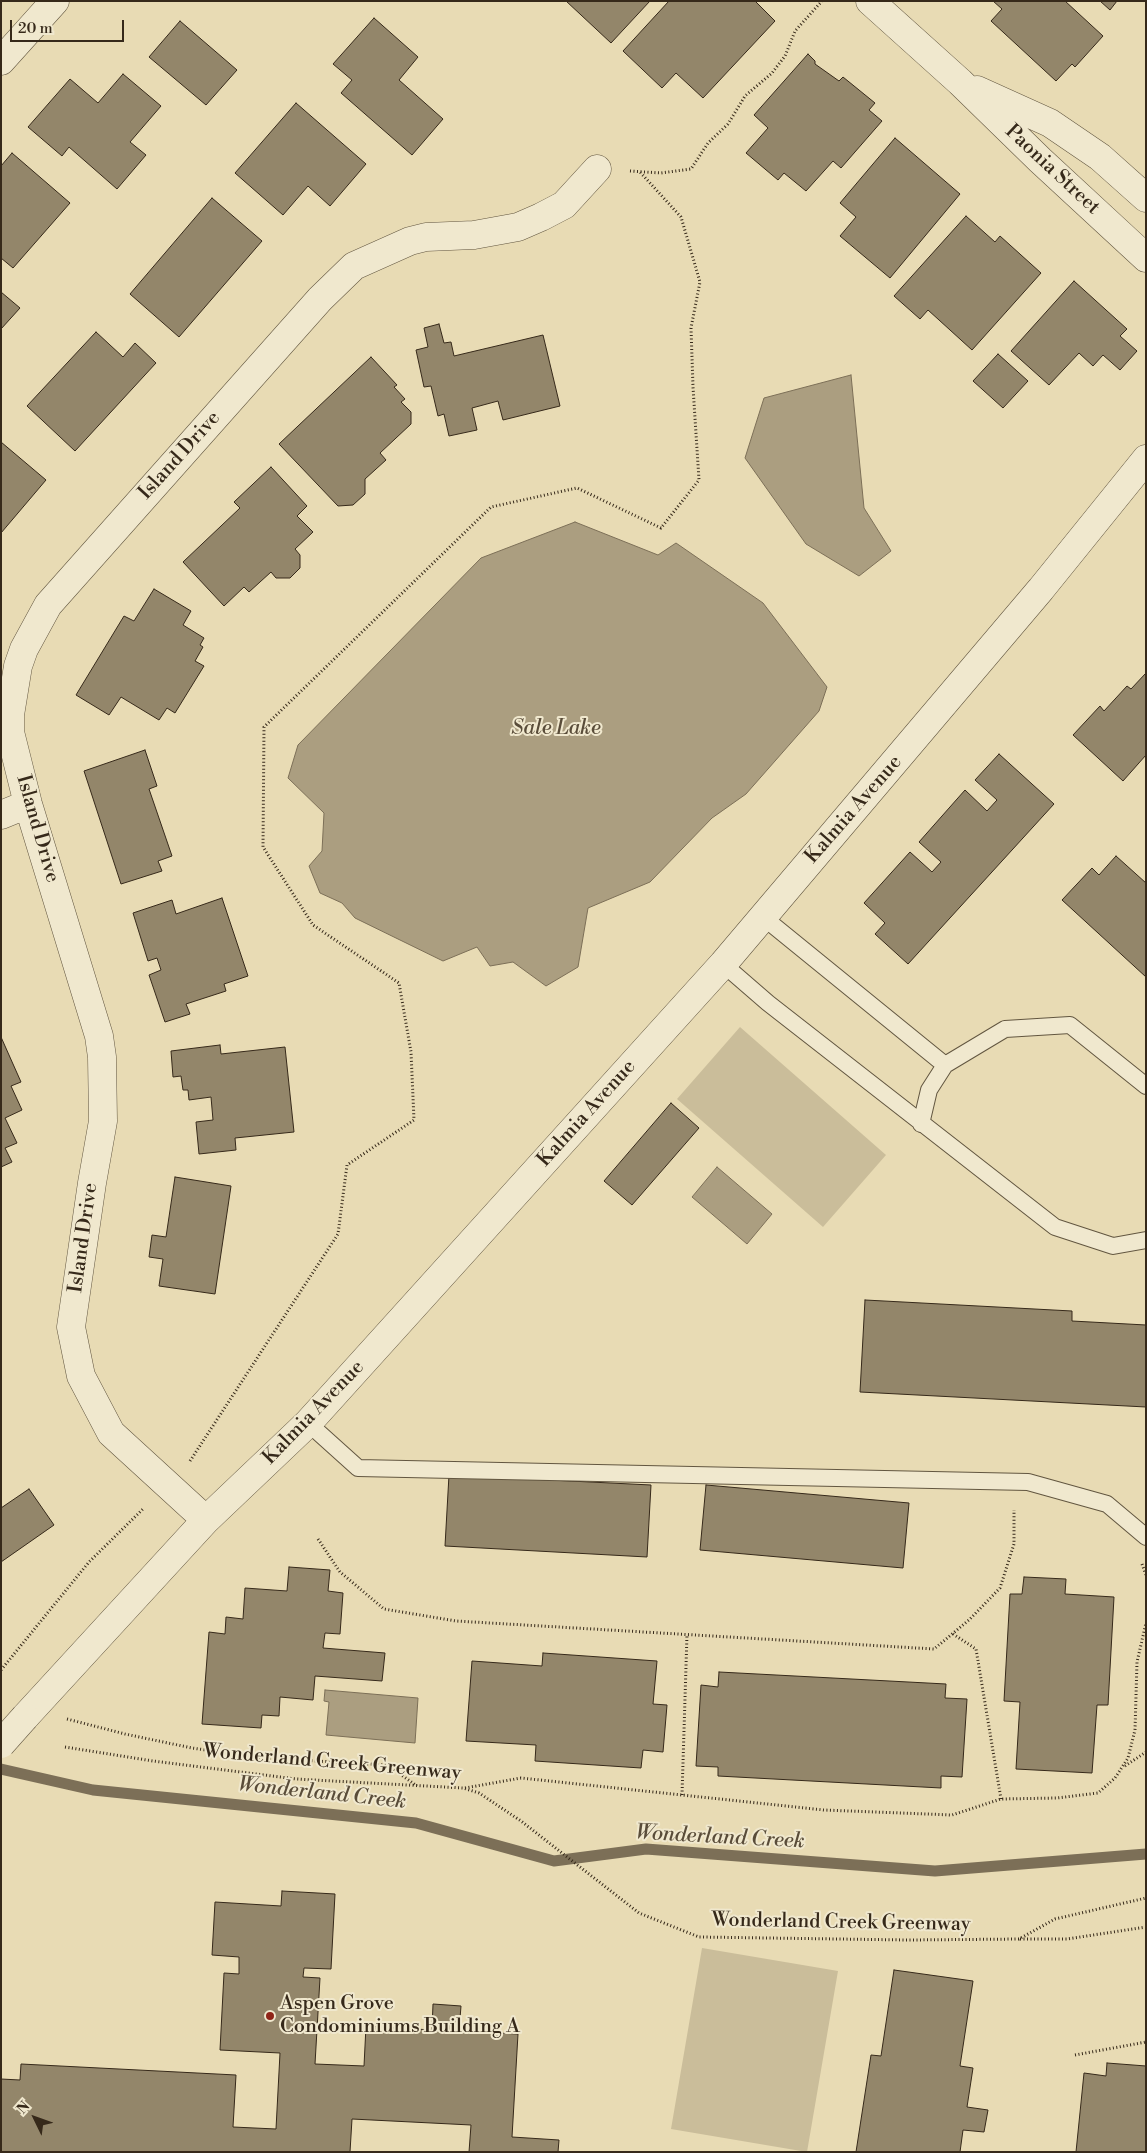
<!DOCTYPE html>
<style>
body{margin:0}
#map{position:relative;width:1147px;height:2153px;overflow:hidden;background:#e8dbb4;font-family:"Libre Bodoni",serif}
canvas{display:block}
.frame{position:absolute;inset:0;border:2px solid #36291a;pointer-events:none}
.north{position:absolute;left:10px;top:2093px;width:50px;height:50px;-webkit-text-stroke:4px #f0e8ce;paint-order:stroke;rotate:312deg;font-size:14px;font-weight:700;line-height:20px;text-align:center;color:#36291a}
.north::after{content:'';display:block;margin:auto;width:18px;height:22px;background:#36291a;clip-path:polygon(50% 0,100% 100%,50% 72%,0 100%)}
.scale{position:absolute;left:10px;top:20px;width:114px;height:22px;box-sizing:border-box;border:2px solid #36291a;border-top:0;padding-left:6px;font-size:15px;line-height:18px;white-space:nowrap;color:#36291a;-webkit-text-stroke:4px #f0e8ce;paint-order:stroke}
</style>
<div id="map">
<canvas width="1147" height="2153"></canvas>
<div class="frame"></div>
<div class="north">N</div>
<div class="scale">20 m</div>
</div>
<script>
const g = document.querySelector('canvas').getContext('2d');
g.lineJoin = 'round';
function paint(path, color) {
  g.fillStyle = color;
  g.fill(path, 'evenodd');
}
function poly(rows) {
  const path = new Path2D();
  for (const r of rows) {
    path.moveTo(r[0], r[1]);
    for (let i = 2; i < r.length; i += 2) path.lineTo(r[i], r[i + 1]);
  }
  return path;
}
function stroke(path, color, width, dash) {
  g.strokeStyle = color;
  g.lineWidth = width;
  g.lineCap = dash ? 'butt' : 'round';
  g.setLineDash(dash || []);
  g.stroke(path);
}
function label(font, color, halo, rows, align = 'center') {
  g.font = font + ' "Libre Bodoni",serif';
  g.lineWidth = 4;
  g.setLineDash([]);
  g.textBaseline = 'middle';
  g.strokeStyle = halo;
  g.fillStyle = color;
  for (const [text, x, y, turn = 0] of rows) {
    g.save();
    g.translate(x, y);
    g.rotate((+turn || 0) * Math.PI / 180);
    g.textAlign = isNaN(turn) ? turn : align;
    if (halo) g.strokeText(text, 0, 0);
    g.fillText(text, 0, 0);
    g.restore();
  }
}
paint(poly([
 [740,1027,886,1155,823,1227,677,1099],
 [702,1948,838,1971,807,2152,671,2129]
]), '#cabd9a');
const water = poly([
 [851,375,864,508,891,551,859,576,806,544,745,458,764,398,851,375],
 [575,522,658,555,676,543,763,603,827,687,819,711,746,794,712,818,650,882,588,908,578,967,546,986,513,962,490,966,477,947,443,961,355,918,342,903,320,893,309,866,322,851,324,813,288,778,298,745,481,558,575,522],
 [717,1167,772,1214,747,1244,692,1197,717,1167],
 [325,1690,418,1698,415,1743,326,1735,329,1702,324,1701,325,1690]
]);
paint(water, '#ab9e80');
stroke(water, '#7c6f57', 1);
stroke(poly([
 [1,1769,93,1790,416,1823,554,1861,646,1849,935,1871,1146,1854]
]), '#7c6f57', 11);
const building = poly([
 [566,1,650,1,611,43,566,1],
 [669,1,755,1,775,21,703,98,676,73,662,88,623,51,669,1],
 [993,1,1065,1,1103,36,1075,67,1072,64,1056,81,991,21,1002,9,993,1],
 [1100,1,1117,1,1110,10,1100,1],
 [374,18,418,57,399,80,443,119,412,155,341,93,352,80,333,64,374,18],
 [180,21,237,70,206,105,149,57,180,21],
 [808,54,815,61,815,64,839,81,843,77,875,103,869,110,882,121,841,168,833,161,806,191,784,173,778,180,746,153,768,128,754,115,808,54],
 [123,74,161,106,130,142,146,155,117,189,69,147,62,156,28,127,70,79,98,103,123,74],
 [296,103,366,164,330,206,308,186,283,215,235,173,296,103],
 [895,138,960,194,890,278,840,236,856,217,840,203,895,138],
 [12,153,70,203,13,268,1,258,1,166,12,153],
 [212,198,262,241,179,337,130,294,212,198],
 [966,216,995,242,1000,236,1041,273,972,350,928,310,920,319,894,296,966,216],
 [1074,281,1127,329,1120,336,1137,351,1120,370,1103,355,1093,366,1079,353,1049,385,1011,351,1074,281],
 [1,292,20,308,1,329,1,292],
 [439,324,444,343,451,342,454,356,543,335,560,406,503,420,498,401,472,408,477,430,449,436,444,414,438,416,431,386,424,387,416,350,428,347,424,328,439,324],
 [96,332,123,357,135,343,156,363,75,451,27,406,96,332],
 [998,354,1028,381,1003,408,973,381,998,354],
 [371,357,397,385,394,387,405,399,401,402,411,412,411,424,380,453,386,460,365,479,365,494,353,505,338,506,279,444,371,357],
 [1,442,46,480,1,533,1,442],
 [271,467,307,506,297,516,313,532,295,549,300,555,300,568,290,578,276,578,271,572,249,592,244,587,224,606,183,562,240,508,234,502,271,467],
 [154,589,191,611,183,625,204,638,200,645,203,647,195,661,204,666,175,713,167,708,159,720,121,697,109,715,76,695,124,616,134,621,154,589],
 [1146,673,1146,755,1123,781,1073,735,1100,706,1104,711,1127,686,1131,689,1146,673],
 [145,750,157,786,149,789,172,856,158,861,162,871,121,884,84,771,145,750],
 [999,754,1054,804,908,964,875,934,885,923,864,903,910,852,932,872,941,862,919,842,965,790,987,811,997,800,975,780,999,754],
 [1116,856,1146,883,1146,977,1062,900,1092,868,1099,875,1116,856],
 [222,898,248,976,224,984,226,991,186,1004,190,1014,165,1022,149,975,161,970,157,958,148,961,133,913,172,900,176,914,222,898],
 [1,1037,21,1082,11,1086,22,1110,5,1118,17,1143,5,1148,12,1162,1,1167,1,1037],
 [220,1045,221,1054,285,1047,294,1132,235,1138,236,1150,199,1154,196,1122,213,1120,211,1097,189,1100,188,1090,183,1090,181,1076,173,1077,171,1051,220,1045],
 [671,1103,699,1128,632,1205,604,1181,671,1103],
 [175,1177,231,1186,215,1294,159,1286,163,1259,149,1257,152,1235,166,1237,175,1177],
 [865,1300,1072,1311,1072,1321,1146,1325,1146,1407,860,1392,865,1300],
 [449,1475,651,1485,647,1557,445,1546,449,1475],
 [706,1485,909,1503,903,1568,700,1550,706,1485],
 [29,1489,54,1525,1,1562,1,1508,29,1489],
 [289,1567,330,1570,328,1591,343,1593,340,1634,325,1633,323,1648,385,1653,382,1681,315,1676,313,1700,280,1697,279,1716,262,1715,261,1728,202,1724,209,1632,225,1634,226,1617,243,1619,245,1588,287,1591,289,1567],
 [1024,1577,1066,1579,1065,1594,1114,1597,1108,1705,1097,1705,1092,1773,1016,1769,1020,1702,1004,1701,1010,1594,1022,1594,1024,1577],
 [543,1653,657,1661,653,1704,667,1705,663,1752,643,1750,641,1768,535,1761,536,1745,466,1741,472,1661,542,1666,543,1653],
 [719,1672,946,1684,945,1698,967,1699,962,1777,941,1776,941,1788,718,1776,718,1767,696,1766,701,1685,718,1687,719,1672],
 [282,1891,335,1894,331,1969,304,1968,303,1977,320,1978,315,2064,364,2066,366,2026,432,2030,433,2004,461,2006,459,2031,518,2034,512,2137,559,2140,558,2152,469,2152,471,2125,352,2119,350,2152,1,2152,1,2079,20,2080,21,2064,236,2075,233,2127,276,2129,280,2053,220,2050,224,1973,239,1974,239,1957,212,1955,215,1902,281,1906,282,1891],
 [894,1970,973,1981,960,2066,973,2068,967,2107,988,2110,984,2132,963,2130,960,2152,856,2152,871,2055,881,2056,894,1970],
 [1107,2063,1146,2066,1146,2152,1076,2152,1084,2073,1106,2076,1107,2063]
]);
paint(building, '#93866a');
stroke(building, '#36291a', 1);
const service = poly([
 [763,917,945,1065],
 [723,964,768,1003,1055,1227,1113,1246,1146,1240],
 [921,1124,929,1090,945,1065,1005,1029,1070,1025,1146,1086],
 [308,1423,358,1468,1028,1482,1107,1504,1146,1537]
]);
const minor = poly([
 [870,1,960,82,1040,160,1146,258],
 [1,61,55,1],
 [977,90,1050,123,1100,157,1146,198],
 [1,815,28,804],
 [206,1520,111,1433,81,1376,71,1327,92,1183,103,1121,102,1057,99,1036,28,804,10,732,10,715,18,666,24,649,48,605,320,299,354,266,410,241,426,237,474,235,518,227,541,217,564,205,597,169],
 [25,1717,206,1520,308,1423,723,964,1041,589,1146,459]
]);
stroke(service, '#625640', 18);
stroke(minor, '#625640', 29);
stroke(poly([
 [630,171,661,173,691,169,708,143,728,124,745,96,772,73,785,56,795,31,822,1],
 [190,1461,338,1234,347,1165,414,1120,411,1052,399,983,313,925,263,847,264,727,491,507,577,488,661,528,699,480,693,387,691,328,700,282,681,217,640,172],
 [318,1539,340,1572,384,1609,456,1621,934,1649,969,1620,1000,1588,1014,1544,1014,1510],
 [1142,1564,1146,1575],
 [953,1634,976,1649,1001,1799],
 [1,1670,89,1562,144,1508],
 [67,1719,125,1734,192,1748,262,1758,387,1765,417,1786],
 [65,1747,153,1761,296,1779,463,1788,479,1793,521,1821,639,1913,699,1937,908,1940,1019,1939,1055,1919,1146,1898],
 [1125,1766,1146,1752],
 [465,1788,521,1778,824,1810,952,1815,1001,1799,1057,1798,1098,1793,1115,1778,1128,1758,1135,1730,1137,1662,1146,1623],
 [682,1795,687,1634],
 [1020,1939,1067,1939,1146,1927],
 [1075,2055,1146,2042]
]), '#36291a', 3, [1, 2.5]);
stroke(service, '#f0e8ce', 16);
stroke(minor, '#f0e8ce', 28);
const minorBridge = poly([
 [1,1744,25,1717]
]);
stroke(minorBridge, '#625640', 29, []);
stroke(minorBridge, '#f0e8ce', 28);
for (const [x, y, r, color] of [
 [270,2016,5,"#8f2418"]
]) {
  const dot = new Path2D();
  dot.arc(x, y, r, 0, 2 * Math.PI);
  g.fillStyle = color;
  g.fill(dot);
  stroke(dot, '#f0e8ce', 2);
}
label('20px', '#36291a', '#f0e8ce', [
 ["Paonia Street",1052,170,43],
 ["Island Drive",180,456,-48],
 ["Kalmia Avenue",854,810,-49],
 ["Island Drive",37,829,74],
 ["Kalmia Avenue",587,1114,-48],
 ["Island Drive",84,1238,-82],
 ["Kalmia Avenue",314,1413,-46],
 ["Wonderland Creek Greenway",332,1763,5],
 ["Wonderland Creek Greenway",841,1923,1]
]);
label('20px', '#36291a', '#f0e8ce', [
 ["Aspen Grove",280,2004],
 ["Condominiums Building A",280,2027]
], 'left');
label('italic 21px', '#594c39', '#f0e8ce', [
 ["Sale Lake",556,729],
 ["Wonderland Creek",322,1794,6],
 ["Wonderland Creek",720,1838,3]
]);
</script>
